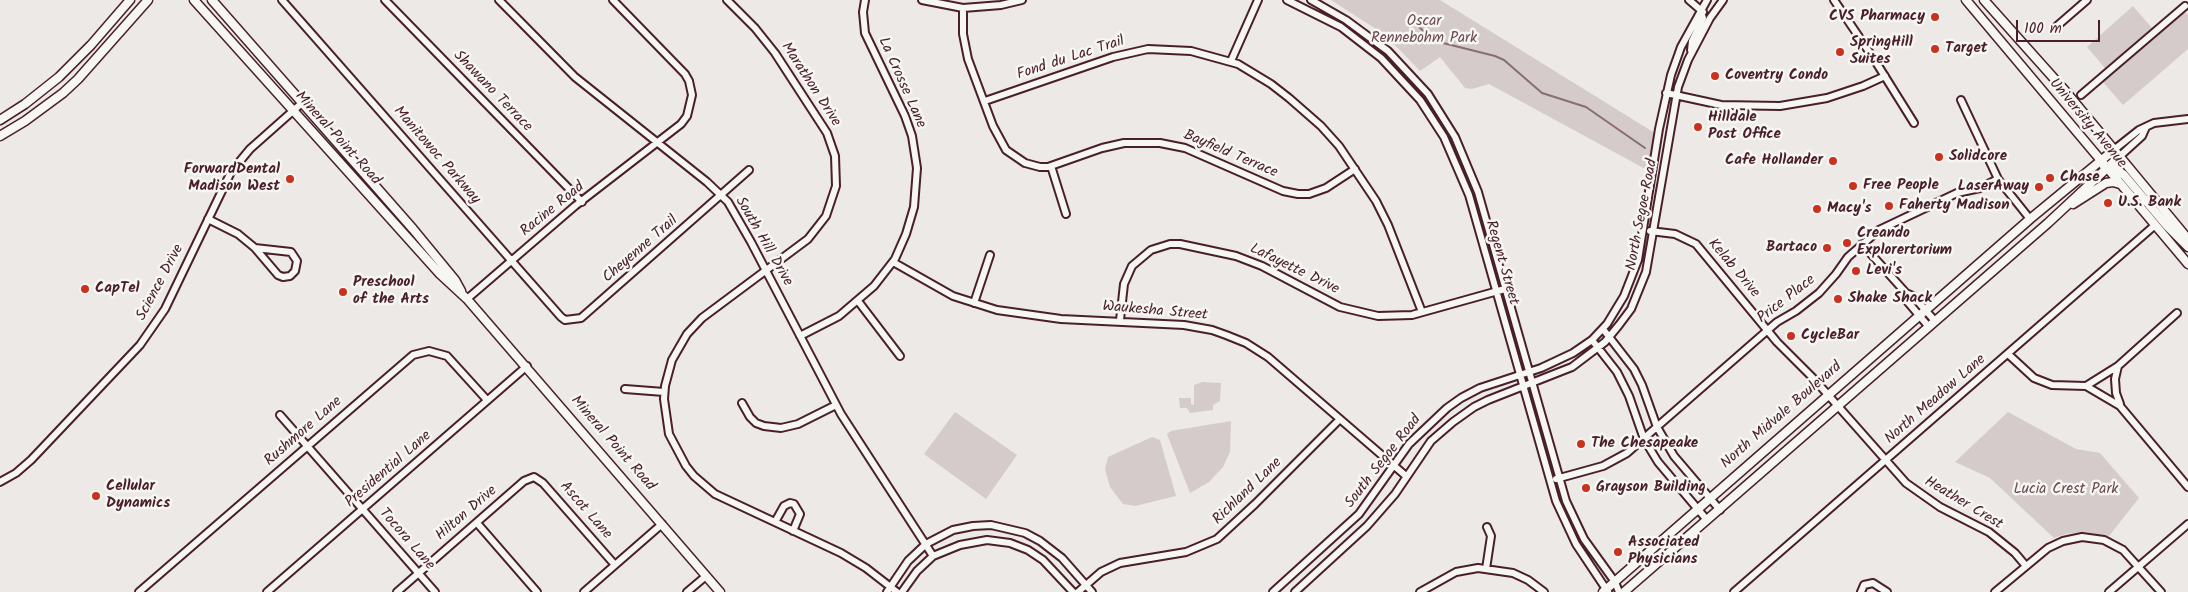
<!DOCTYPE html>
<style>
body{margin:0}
#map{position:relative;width:2188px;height:592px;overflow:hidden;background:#ece9e6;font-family:Kalam,sans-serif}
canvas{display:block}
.scale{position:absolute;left:2016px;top:20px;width:84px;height:22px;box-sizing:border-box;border:2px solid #4a1f2b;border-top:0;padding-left:6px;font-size:15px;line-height:18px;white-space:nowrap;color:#4a1f2b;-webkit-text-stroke:4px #f6f6f2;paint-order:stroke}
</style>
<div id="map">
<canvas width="2188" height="592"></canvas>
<div class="scale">100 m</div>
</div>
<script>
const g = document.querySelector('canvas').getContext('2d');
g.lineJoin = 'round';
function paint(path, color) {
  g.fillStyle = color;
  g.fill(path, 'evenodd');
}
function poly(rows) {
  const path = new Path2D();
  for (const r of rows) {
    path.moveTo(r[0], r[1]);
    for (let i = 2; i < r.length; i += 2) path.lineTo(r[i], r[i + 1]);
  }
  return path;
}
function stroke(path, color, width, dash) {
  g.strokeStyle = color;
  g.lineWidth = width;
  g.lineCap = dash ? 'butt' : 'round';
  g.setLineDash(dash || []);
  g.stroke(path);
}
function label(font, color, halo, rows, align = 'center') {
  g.font = font + ' Kalam,sans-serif';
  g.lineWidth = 5;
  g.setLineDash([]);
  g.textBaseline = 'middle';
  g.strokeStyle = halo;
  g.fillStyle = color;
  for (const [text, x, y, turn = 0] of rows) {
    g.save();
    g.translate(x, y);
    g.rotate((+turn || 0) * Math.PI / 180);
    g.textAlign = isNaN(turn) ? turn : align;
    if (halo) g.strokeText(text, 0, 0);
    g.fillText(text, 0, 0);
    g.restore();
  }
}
paint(poly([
 [1331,0,1440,0,1658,135,1651,172,1489,84,1472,89,1465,88,1440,57,1420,71,1399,49,1373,27],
 [2133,6,2157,34,2181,14,2186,13,2188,15,2188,49,2123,105,2102,81,2110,74,2087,47],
 [1202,382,1221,383,1220,401,1213,405,1213,410,1190,413,1187,408,1180,408,1179,398,1191,398,1191,404,1194,405,1194,385],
 [955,412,1017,455,986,499,924,454],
 [2008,412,2076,449,2100,453,2139,498,2109,536,2082,532,2065,534,2054,538,1990,478,1955,462],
 [1231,421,1230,452,1223,467,1209,482,1190,493,1167,434,1171,431],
 [1152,437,1160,440,1176,496,1135,506,1123,504,1110,487,1105,469,1108,457]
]), '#d4cbca');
stroke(poly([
 [1417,25,1430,37,1443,43,1495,56,1504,60,1542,93,1586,107,1645,148]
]), '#886e73', 2);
const minor = poly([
 [282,0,561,317,565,320,581,318,749,170],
 [385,0,582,202],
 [499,0,575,77,707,182,728,202,751,242,841,414,933,556],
 [727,0,755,28,775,53,827,133,835,156,836,186,826,216,808,239,702,318,687,334,672,360,665,386,664,399,669,434,686,466,694,476,715,494,841,553,866,568,897,592],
 [922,0,963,8,1001,5,1022,0],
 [1287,0,1341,27,1381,58,1420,100,1444,137,1469,195,1556,501,1576,544,1608,592],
 [1311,0,1346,20,1388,51,1428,94,1455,137,1478,192,1566,501,1584,539,1615,582,1619,592],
 [1689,0,1703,12],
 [1834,0,1874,59,1914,123],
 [963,8,963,34,968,59,993,126,1006,150,1025,163,1040,167,1048,167,1102,148,1124,143,1160,143,1185,148,1283,191,1298,194,1309,194,1326,188,1355,169],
 [2057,26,2087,0],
 [1691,50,1692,41,1703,18,1700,10],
 [1231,61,1258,0],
 [1666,93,1721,105,1780,106,1827,98,1863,86,1885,76],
 [2081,95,2185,6],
 [1961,100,1998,179,2030,219],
 [985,101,1113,57,1148,49,1191,51,1238,64,1271,84,1289,98,1321,126,1339,146,1376,201,1388,225,1422,312],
 [2115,149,2139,130,2154,123,2188,119],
 [2120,156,2142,136,2146,127],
 [1051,166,1066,214],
 [208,219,238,234,255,248],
 [1650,231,1675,234,1696,244,1777,342,1814,379,1906,483,1940,507,1989,532,2015,553,2026,566],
 [1862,244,1906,293,1913,296,1935,321],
 [255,248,291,252,297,261,295,271,290,276,283,277,278,275,255,248],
 [893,262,953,296,997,310,1061,319,1184,325,1212,330,1226,335,1246,343,1268,357,1406,476],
 [1906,293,1907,301,1929,327],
 [467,299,575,206,681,124,687,116,692,95,689,81,685,74,613,0],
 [858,301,900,356],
 [974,303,990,255],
 [1120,320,1124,284,1132,266,1151,250,1170,244,1180,244,1236,256,1262,266,1340,307,1378,316,1412,315,1505,289],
 [1603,329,1634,369,1642,385,1657,427,1674,456,1720,510],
 [800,336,839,316,874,286,895,259,906,234,914,207,917,168,912,136,905,116,865,33,863,12,865,0],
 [1592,340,1617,372,1629,396,1644,439,1658,462,1707,520],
 [2008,354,2034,378,2052,385,2086,386,2120,406,2188,487],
 [2118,366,2115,379,2116,393,2120,404],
 [2086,386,2118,366,2177,313],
 [625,389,664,392],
 [742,403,750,417,756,423,764,426,781,428,798,424,836,405],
 [280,415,435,592],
 [1556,479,1603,466,1627,453,1777,322,1796,311,1819,293,1836,274,1848,257,1879,230,1957,193,1980,188,1998,179],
 [0,482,16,473,31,460,140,345,165,309,231,172,250,149,303,102],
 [775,522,784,506,790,503,794,504,800,514,793,531],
 [477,523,537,592],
 [1486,569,1491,536,1487,527],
 [139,592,413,355,429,351,447,356,487,400],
 [267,592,527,366],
 [397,592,524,481,534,477,543,483,615,565],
 [584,592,662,524],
 [687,592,706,576],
 [887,592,908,561,926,544,953,530,973,526,991,525,1025,533,1040,541,1062,558,1092,592],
 [902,592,917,571,933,556,960,545,987,540,1010,543,1028,550,1043,560,1073,592],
 [1078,592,1101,572,1120,563,1186,552,1217,539,1255,504,1340,419],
 [1273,592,1359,514,1409,444,1447,408,1461,398,1480,388,1541,368,1573,353,1592,340,1607,324,1624,296,1638,260,1659,129,1671,75,1681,47,1707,0],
 [1295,592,1367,526,1395,494,1431,441,1453,422,1474,407,1488,400,1572,367,1605,342,1619,325,1631,309,1646,272,1678,87,1688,60,1710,18,1723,0],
 [1420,592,1456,572,1478,568,1513,573,1528,580,1544,592],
 [1734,592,2154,226],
 [1861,592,1864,585,1873,583,1887,592],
 [1995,592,2048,548,2063,541,2082,537,2104,540,2123,550,2161,592],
 [2109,592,2188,524]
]);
const major = poly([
 [194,0,440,274,467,299,720,592],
 [212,0,413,229,455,280,461,291],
 [1966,0,2188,264],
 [1984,0,2067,93,2188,239],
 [0,120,25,104,59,77,91,45,130,0],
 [0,136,25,121,63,93,78,79,148,0],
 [2104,166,2116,169,2124,175,2167,226,2188,247],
 [2073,204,2106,183,2113,182,2120,184],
 [1603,592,2030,219,2115,149],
 [1624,592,2048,223,2120,156]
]);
stroke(minor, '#4a1f2b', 10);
stroke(major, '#4a1f2b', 11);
stroke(minor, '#f6f6f2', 6);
stroke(major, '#f6f6f2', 8);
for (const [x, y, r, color] of [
 [1935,17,5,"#c8321e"],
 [1935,49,5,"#c8321e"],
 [1840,52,5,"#c8321e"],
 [1715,76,5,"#c8321e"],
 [1698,127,5,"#c8321e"],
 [1939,157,5,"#c8321e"],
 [1833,161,5,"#c8321e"],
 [2050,178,5,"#c8321e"],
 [290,179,5,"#c8321e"],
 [1853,186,5,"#c8321e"],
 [2039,187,5,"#c8321e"],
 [2108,203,5,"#c8321e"],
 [1889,206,5,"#c8321e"],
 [1817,209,5,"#c8321e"],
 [1847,243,5,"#c8321e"],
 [1827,248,5,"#c8321e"],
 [1856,271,5,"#c8321e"],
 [85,289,5,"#c8321e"],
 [343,292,5,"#c8321e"],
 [1838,299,5,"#c8321e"],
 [1791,336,5,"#c8321e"],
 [1581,444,5,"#c8321e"],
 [1586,488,5,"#c8321e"],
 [96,496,5,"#c8321e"],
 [1618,552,5,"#c8321e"]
]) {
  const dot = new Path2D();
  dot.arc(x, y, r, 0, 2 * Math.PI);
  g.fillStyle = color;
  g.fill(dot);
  stroke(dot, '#f6f6f2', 2);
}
label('bold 15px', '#4a1f2b', '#f6f6f2', [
 ["CVS Pharmacy",1925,17,"right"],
 ["SpringHill",1850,43],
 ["Suites",1850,60],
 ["Target",1945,49],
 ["Coventry Condo",1725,76],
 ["Hilldale",1708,118],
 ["Post Office",1708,135],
 ["Solidcore",1949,157],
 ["Cafe Hollander",1823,161,"right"],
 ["ForwardDental",280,170,"right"],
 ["Madison West",280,187,"right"],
 ["Chase",2060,178],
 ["Free People",1863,186],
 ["LaserAway",2029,187,"right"],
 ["U.S. Bank",2118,203],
 ["Faherty Madison",1899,206],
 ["Macy's",1827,209],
 ["Creando",1857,234],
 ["Explorertorium",1857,251],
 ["Bartaco",1817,248,"right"],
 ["Levi's",1866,271],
 ["Preschool",353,283],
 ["of the Arts",353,300],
 ["CapTel",95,289],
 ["Shake Shack",1848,299],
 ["CycleBar",1801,336],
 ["The Chesapeake",1591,444],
 ["Cellular",106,487],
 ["Dynamics",106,504],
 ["Grayson Building",1596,488],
 ["Associated",1628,543],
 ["Physicians",1628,560]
], 'left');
label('15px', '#6c4a53', '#f6f6f2', [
 ["Oscar",1424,22],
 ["Rennebohm Park",1424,39],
 ["Lucia Crest Park",2066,490]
]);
label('15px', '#4a1f2b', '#f6f6f2', [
 ["Fond du Lac Trail",1071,59,-18],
 ["La Crosse Lane",901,83,66],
 ["Marathon Drive",810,85,57],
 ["Shawano Terrace",492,92,46],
 ["University Avenue",2087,124,50],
 ["Mineral Point Road",337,139,48],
 ["Bayfield Terrace",1230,155,23],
 ["Manitowoc Parkway",436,156,49],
 ["Racine Road",553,210,-39],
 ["North Segoe Road",1643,215,-79],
 ["South Hill Drive",763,242,60],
 ["Cheyenne Trail",641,250,-41],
 ["Regent Street",1501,263,74],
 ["Kelab Drive",1733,269,50],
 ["Lafayette Drive",1294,270,26],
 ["Science Drive",161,283,-62],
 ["Price Place",1787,300,-38],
 ["Waukesha Street",1155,312,5],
 ["North Meadow Lane",1936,400,-41],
 ["North Midvale Boulevard",1782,416,-41],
 ["Rushmore Lane",304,432,-41],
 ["Mineral Point Road",612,444,49],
 ["South Segoe Road",1384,462,-52],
 ["Presidential Lane",389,470,-41],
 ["Richland Lane",1248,492,-44],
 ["Heather Crest",1963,504,31],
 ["Ascot Lane",585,511,49],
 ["Hilton Drive",467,514,-41],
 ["Tocora Lane",406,540,49]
]);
</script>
